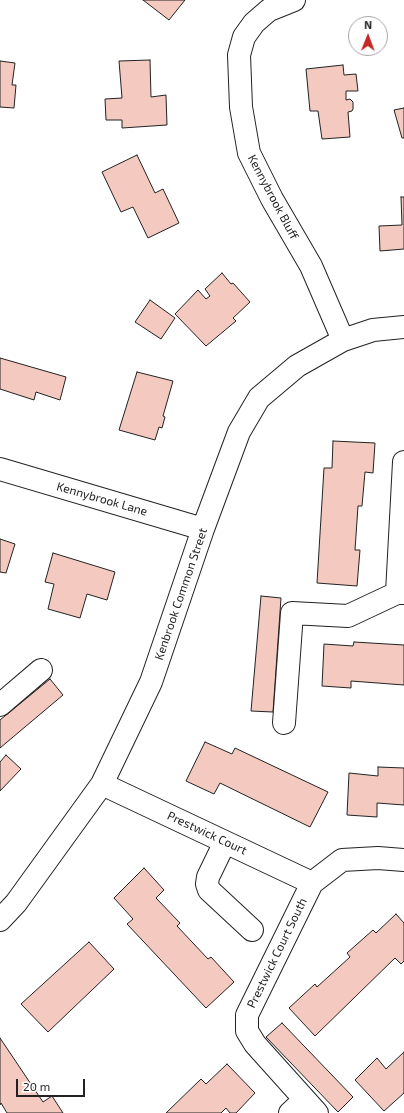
<!DOCTYPE html>
<style>
body{margin:0}
#map{position:relative;width:404px;height:1113px;overflow:hidden;background:#fff;font-family:"Exo 2",sans-serif}
canvas{display:block}
.north{position:absolute;left:348px;top:16px;width:40px;height:40px;box-sizing:border-box;background:#fff;border:1px solid #a7a7a7;border-radius:50%;rotate:1deg;font-size:11px;font-weight:700;line-height:16px;text-align:center;color:#222}
.north::after{content:'';display:block;margin:auto;width:14px;height:18px;background:#c62828;clip-path:polygon(50% 0,100% 100%,50% 72%,0 100%)}
.scale{position:absolute;left:16px;top:1079px;width:69px;height:18px;box-sizing:border-box;border:2px solid #222;border-top:0;padding-left:5px;font-size:12px;line-height:14px;white-space:nowrap;color:#222;-webkit-text-stroke:3px #fff;paint-order:stroke}
</style>
<div id="map">
<canvas width="404" height="1113"></canvas>
<div class="north">N</div>
<div class="scale">20 m</div>
</div>
<script>
const g = document.querySelector('canvas').getContext('2d');
g.lineJoin = 'round';
function paint(path, color) {
  g.fillStyle = color;
  g.fill(path, 'evenodd');
}
function poly(rows) {
  const path = new Path2D();
  for (const r of rows) {
    path.moveTo(r[0], r[1]);
    for (let i = 2; i < r.length; i += 2) path.lineTo(r[i], r[i + 1]);
  }
  return path;
}
function stroke(path, color, width, dash) {
  g.strokeStyle = color;
  g.lineWidth = width;
  g.lineCap = dash ? 'butt' : 'round';
  g.setLineDash(dash || []);
  g.stroke(path);
}
function label(font, color, halo, rows, align = 'center') {
  g.font = font + ' "Exo 2",sans-serif';
  g.lineWidth = 3;
  g.setLineDash([]);
  g.textBaseline = 'middle';
  g.strokeStyle = halo;
  g.fillStyle = color;
  for (const [text, x, y, turn = 0] of rows) {
    g.save();
    g.translate(x, y);
    g.rotate((+turn || 0) * Math.PI / 180);
    g.textAlign = isNaN(turn) ? turn : align;
    if (halo) g.strokeText(text, 0, 0);
    g.fillText(text, 0, 0);
    g.restore();
  }
}
const building = poly([
 [143,0,185,0,169,20,143,0],
 [150,60,151,97,166,95,167,125,122,128,122,120,106,120,105,99,122,98,119,61,150,60],
 [0,61,15,63,12,85,16,85,14,108,0,107,0,61],
 [343,65,344,75,356,74,358,91,346,91,346,100,350,99,353,102,353,109,352,111,348,112,350,137,322,139,318,111,310,111,306,69,343,65],
 [404,108,404,138,402,138,394,110,404,108],
 [137,155,155,193,163,189,179,223,148,238,133,207,121,212,102,172,137,155],
 [401,197,404,197,404,249,380,251,379,226,402,225,401,197],
 [222,273,231,284,233,283,250,302,233,318,236,321,206,346,175,314,198,290,206,299,210,296,205,289,222,273],
 [150,300,175,318,161,339,135,322,150,300],
 [0,358,66,377,60,400,36,392,34,400,0,389,0,358],
 [137,372,173,381,163,416,165,417,162,428,159,427,155,440,119,430,137,372],
 [333,441,375,443,373,473,365,472,362,506,358,506,355,550,360,550,357,586,317,583,324,468,332,468,333,441],
 [0,539,15,544,6,573,0,572,0,539],
 [53,553,115,572,107,600,87,594,80,618,48,609,54,584,45,582,53,553],
 [261,596,281,598,273,712,251,711,261,596],
 [354,642,404,645,404,685,351,681,351,688,322,686,324,644,353,646,354,642],
 [50,679,63,695,0,748,0,720,50,679],
 [205,742,232,754,235,748,328,792,310,827,220,783,214,794,186,781,205,742],
 [6,755,21,769,0,791,0,762,6,755],
 [378,767,404,768,404,805,377,803,377,817,347,815,349,773,378,776,378,767],
 [144,868,164,890,156,898,180,923,177,926,208,959,211,957,234,982,206,1008,127,924,133,919,114,898,144,868],
 [396,914,404,923,404,961,401,964,395,958,315,1036,289,1008,315,984,317,987,350,957,347,953,373,930,376,933,396,914],
 [89,942,114,969,48,1032,21,1004,89,942],
 [282,1023,353,1097,338,1112,266,1037,282,1023],
 [0,1038,43,1102,52,1096,63,1113,7,1113,1,1103,0,1105,0,1038],
 [404,1052,404,1093,384,1111,355,1080,377,1058,386,1069,404,1052],
 [227,1064,255,1093,236,1113,230,1113,226,1108,221,1113,166,1113,201,1079,206,1084,227,1064]
]);
paint(building, '#f3c9c0');
stroke(building, '#222', 1);
const minor = poly([
 [294,0,269,10,254,23,244,37,239,55,241,107,249,153,272,199,311,266,343,340],
 [0,469,203,529],
 [397,593,404,462],
 [0,705,41,670],
 [284,723,292,613,348,616,397,593,404,593],
 [102,784,312,883],
 [225,842,208,877,207,884,209,890,252,930],
 [0,920,16,903,102,784,151,682,203,529,239,432,259,398,297,366,343,340,373,330,404,327],
 [290,1113,304,1100],
 [317,1113,255,1044,247,1031,247,1015,312,883,342,860,378,858,404,860]
]);
stroke(minor, '#222', 24);
stroke(minor, '#fff', 22);
label('12px', '#222', '#fff', [
 ["Kennybrook Bluff",273,197,62],
 ["Kennybrook Lane",102,499,16],
 ["Kenbrook Common Street",181,594,-71],
 ["Prestwick Court",207,833,25],
 ["Prestwick Court South",277,953,-64]
]);
</script>
